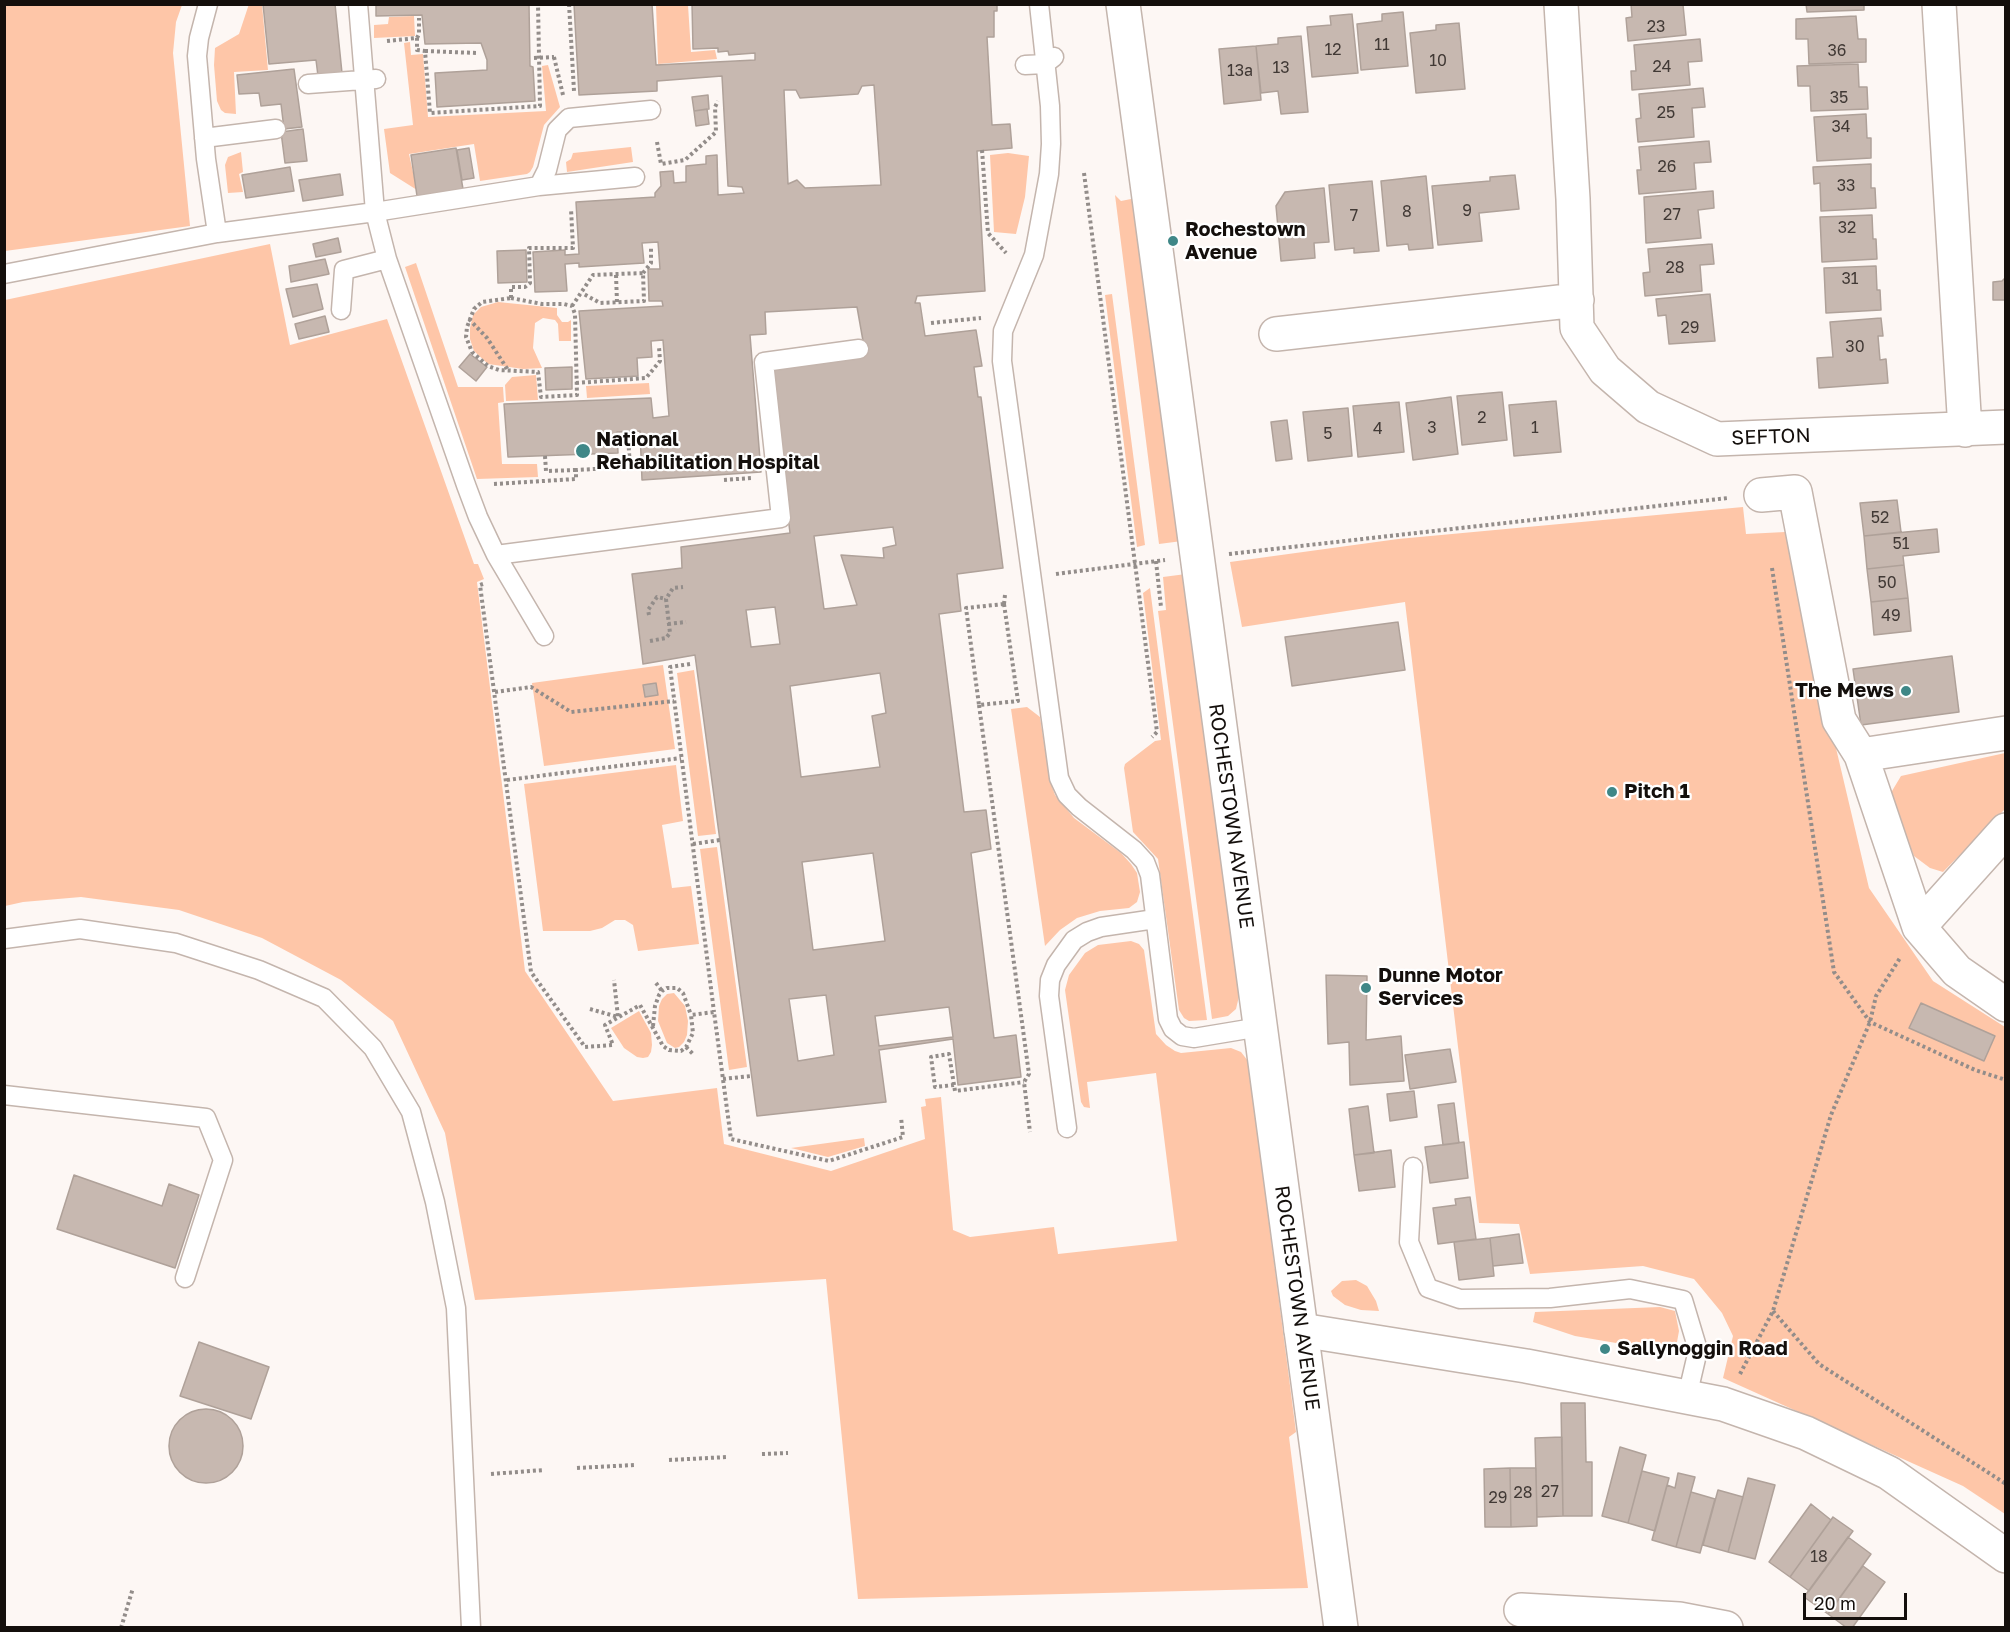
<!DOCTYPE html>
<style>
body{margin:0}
#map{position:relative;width:2010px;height:1632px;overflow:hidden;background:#fdf7f4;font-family:"Golos Text",sans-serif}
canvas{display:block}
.frame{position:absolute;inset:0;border:6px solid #140f0c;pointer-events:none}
.scale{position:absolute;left:1803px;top:1593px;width:104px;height:27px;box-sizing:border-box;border:3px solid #140f0c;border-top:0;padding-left:8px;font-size:18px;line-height:21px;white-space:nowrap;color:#140f0c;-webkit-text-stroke:4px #fff;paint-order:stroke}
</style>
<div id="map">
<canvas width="2010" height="1632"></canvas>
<div class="frame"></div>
<div class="scale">20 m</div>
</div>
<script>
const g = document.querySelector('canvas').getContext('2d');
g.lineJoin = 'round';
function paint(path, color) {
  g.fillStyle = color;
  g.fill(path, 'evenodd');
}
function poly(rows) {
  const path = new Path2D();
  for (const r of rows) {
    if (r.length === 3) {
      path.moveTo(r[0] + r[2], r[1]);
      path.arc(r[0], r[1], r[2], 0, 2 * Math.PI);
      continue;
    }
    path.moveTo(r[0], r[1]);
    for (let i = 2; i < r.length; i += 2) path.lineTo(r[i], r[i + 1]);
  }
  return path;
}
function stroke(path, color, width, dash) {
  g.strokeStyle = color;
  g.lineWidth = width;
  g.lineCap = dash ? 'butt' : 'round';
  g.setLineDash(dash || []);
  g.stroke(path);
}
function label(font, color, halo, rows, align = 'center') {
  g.font = font + ' "Golos Text",sans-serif';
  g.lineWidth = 4.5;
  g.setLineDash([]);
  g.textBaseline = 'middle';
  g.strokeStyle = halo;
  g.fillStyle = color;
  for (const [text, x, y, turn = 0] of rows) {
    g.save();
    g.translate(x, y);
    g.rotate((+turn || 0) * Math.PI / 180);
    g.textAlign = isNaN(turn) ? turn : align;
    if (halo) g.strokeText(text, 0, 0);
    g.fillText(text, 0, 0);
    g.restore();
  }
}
paint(poly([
 [249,4,262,5,268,70,234,72,236,114,225,113,221,110,217,101,214,65,215,48,239,34],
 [4,5,182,5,176,22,173,53,190,226,5,251],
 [656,5,688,5,691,52,715,50,717,59,658,64],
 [414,16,415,36,374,38,374,25,388,24,389,17],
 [410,42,411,55,423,54,428,117,546,111,542,66,548,65,560,107,544,125,533,167,530,172,527,174,480,181,474,144,409,154,417,190,390,173,384,129,413,125,404,43],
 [631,147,633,162,567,172,566,162,571,159,573,153],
 [241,152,243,172,239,174,243,192,228,193,225,165,228,157],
 [1008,153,1029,156,1025,197,1016,234,994,232,990,155],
 [1115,195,1121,201,1136,198,1182,541,1159,544],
 [270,244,290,345,387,319,474,564,478,564,484,579,477,582,525,971,613,1101,717,1088,724,1144,831,1171,925,1139,921,1107,926,1106,925,1099,941,1097,953,1230,970,1237,1054,1227,1058,1254,1177,1241,1156,1073,1087,1082,1090,1108,1084,1107,1081,1102,1065,990,1069,975,1085,953,1098,945,1131,941,1139,944,1144,950,1156,1034,1166,1045,1175,1051,1181,1053,1231,1048,1241,1052,1248,1061,1296,1432,1289,1437,1308,1588,858,1599,826,1279,475,1300,445,1133,393,1021,341,980,262,938,179,910,81,897,23,902,5,906,5,300],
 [416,263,458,387,503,387,504,402,498,403,502,464,537,464,538,477,477,479,405,267],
 [1112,294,1145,545,1137,547,1105,295],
 [498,302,557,308,557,315,562,322,568,322,571,320,571,341,559,341,558,324,555,320,543,318,535,323,533,348,542,368,523,369,488,364,474,351,470,339,470,328,473,315,481,307],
 [536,375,538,400,506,401,505,385,512,377],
 [649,383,650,394,587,398,586,386],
 [1743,507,1746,534,1785,532,1869,888,1933,981,2005,1027,2005,1514,1963,1486,1723,1378,1733,1336,1722,1313,1694,1279,1643,1266,1530,1274,1519,1224,1479,1223,1405,602,1242,627,1230,562,1398,539],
 [1186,574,1240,992,1236,1009,1228,1016,1212,1019,1158,611,1166,610,1163,577],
 [1150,588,1170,742,1207,1020,1189,1021,1184,1018,1179,1010,1158,859,1133,832,1124,768,1125,764,1155,741,1161,740,1143,593],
 [663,665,675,749,544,766,532,683],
 [694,670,716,834,698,836,677,673],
 [1027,707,1040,717,1050,781,1055,795,1074,818,1121,853,1131,864,1137,873,1140,892,1137,902,1129,908,1100,911,1077,918,1060,930,1045,946,1011,709],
 [2005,753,2005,809,1943,872,1930,868,1914,856,1889,796,1901,776],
 [676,765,683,821,662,825,672,888,691,886,699,944,638,951,633,925,625,920,615,920,602,928,590,931,543,931,524,784],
 [717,847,747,1067,729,1070,700,849],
 [674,993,685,1006,688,1021,687,1035,684,1042,679,1047,675,1048,667,1043,658,1021,659,1006,662,999,667,994],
 [639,1011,651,1033,652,1045,651,1052,648,1057,643,1058,637,1057,624,1048,611,1028],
 [864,1138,865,1146,828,1157,791,1148],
 [1356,1280,1367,1286,1376,1301,1379,1311,1361,1310,1345,1305,1333,1296,1331,1291,1342,1281],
 [1660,1307,1675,1311,1679,1331,1675,1353,1575,1336,1533,1322,1535,1312]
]), '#fec6a8');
const building = poly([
 [263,4,335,4,342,73,318,76,316,60,269,64,263,4],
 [376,4,529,4,530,66,533,67,535,101,437,107,435,73,487,70,487,60,481,43,425,44,422,15,376,16,376,4],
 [574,4,652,4,656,65,755,60,755,53,729,55,728,51,718,52,718,48,693,49,692,4,997,4,997,11,994,11,994,37,987,37,992,125,1010,124,1012,148,977,151,985,291,917,296,915,303,920,303,925,336,976,330,982,366,974,367,978,397,981,397,1003,568,957,574,961,611,939,614,964,812,986,810,991,849,971,853,994,1038,1016,1035,1021,1077,958,1085,953,1039,879,1050,886,1102,757,1116,695,655,643,664,632,574,682,568,681,547,790,533,770,365,865,352,857,307,765,312,766,334,750,335,761,472,642,480,640,431,617,432,618,453,508,457,504,404,651,398,653,418,669,416,663,340,651,341,652,357,637,358,638,376,586,379,579,311,663,306,662,301,649,301,648,269,660,269,658,242,642,243,644,263,579,267,579,263,565,264,567,291,535,292,533,252,565,250,565,255,579,254,576,202,655,197,655,193,661,186,660,172,673,171,674,183,686,182,686,166,706,164,706,156,717,155,718,195,744,193,742,187,728,186,722,76,657,81,657,91,579,95,574,4],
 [874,85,881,185,805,188,797,180,788,184,784,90,796,90,800,98,858,94,862,86,874,85],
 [893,527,896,545,883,548,884,558,841,555,857,605,824,609,814,536,893,527],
 [775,607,780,644,751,647,746,610,775,607],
 [880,673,886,713,872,716,880,767,801,777,790,686,880,673],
 [873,853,885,941,813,950,802,862,873,853],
 [826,995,834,1055,798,1061,789,999,826,995],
 [949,1007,953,1037,879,1046,875,1016,949,1007],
 [1631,4,1694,4,1683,5,1686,35,1628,41,1626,18,1632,17,1631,4],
 [1806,4,1864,4,1864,10,1807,12,1806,4],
 [1403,12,1408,66,1361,70,1357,24,1382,21,1382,14,1403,12],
 [1352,14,1358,73,1312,77,1307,27,1331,25,1330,16,1352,14],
 [1856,16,1858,39,1866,39,1866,62,1809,64,1808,39,1796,39,1796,19,1856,16],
 [1459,23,1465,89,1416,93,1410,33,1436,30,1436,25,1459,23],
 [1301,36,1308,112,1281,114,1278,91,1261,93,1256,46,1278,44,1278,38,1301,36],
 [1700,39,1702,61,1688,62,1690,85,1632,90,1631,71,1636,71,1634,45,1700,39],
 [1256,46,1261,100,1224,104,1219,49,1256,46],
 [1858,64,1859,87,1867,87,1868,109,1811,111,1810,86,1798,86,1797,66,1858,64],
 [294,69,302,127,284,129,281,104,261,106,259,93,239,94,237,75,294,69],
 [1703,88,1705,107,1692,108,1694,137,1638,142,1636,119,1641,118,1639,94,1703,88],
 [708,95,709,109,694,111,692,97,708,95],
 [707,109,709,124,696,126,694,111,707,109],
 [1866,114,1867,138,1871,138,1871,158,1817,161,1814,117,1866,114],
 [303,129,307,161,285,163,281,132,303,129],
 [1709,141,1711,162,1694,163,1696,189,1639,194,1637,170,1641,170,1639,147,1709,141],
 [456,148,463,189,417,196,411,155,456,148],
 [469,148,474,178,462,180,457,150,469,148],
 [1871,164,1871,188,1875,188,1876,208,1821,211,1820,183,1814,184,1813,167,1871,164],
 [290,167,294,191,246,198,242,175,290,167],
 [340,174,343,195,303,201,299,180,340,174],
 [1515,175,1519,209,1479,213,1482,241,1438,245,1432,186,1490,181,1490,177,1515,175],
 [1426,176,1433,248,1409,250,1408,244,1387,246,1381,181,1426,176],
 [1372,181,1379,251,1354,253,1354,248,1335,250,1329,185,1372,181],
 [1324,188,1329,242,1314,243,1315,258,1281,261,1276,206,1285,192,1324,188],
 [1713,191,1714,208,1698,210,1701,238,1646,243,1644,197,1713,191],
 [1872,215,1873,239,1876,239,1877,259,1822,262,1820,217,1872,215],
 [338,238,341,252,316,257,313,244,338,238],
 [1712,244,1714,264,1700,265,1702,291,1645,296,1643,273,1650,272,1648,249,1712,244],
 [526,250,527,282,498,283,497,251,526,250],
 [325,259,329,274,291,282,289,266,325,259],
 [1876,266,1877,290,1880,290,1881,310,1826,313,1824,268,1876,266],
 [2006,277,2006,300,1993,300,1993,282,2002,281,2006,277],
 [317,284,323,309,293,317,286,289,317,284],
 [1710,294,1715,341,1669,344,1666,315,1658,316,1656,299,1710,294],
 [325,316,329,332,299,339,295,324,325,316],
 [1881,318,1883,336,1878,336,1880,360,1886,359,1888,383,1819,388,1817,358,1833,357,1830,322,1881,318],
 [470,354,487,367,476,381,459,367,470,354],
 [572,367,572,389,546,390,545,368,572,367],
 [1502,392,1507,440,1462,445,1457,396,1502,392],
 [1451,397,1458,454,1413,460,1406,403,1451,397],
 [1556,401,1561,452,1514,456,1509,405,1556,401],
 [1399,402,1404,452,1358,457,1353,406,1399,402],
 [1348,408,1352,456,1308,461,1303,412,1348,408],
 [1287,420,1292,459,1276,461,1271,422,1287,420],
 [1897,500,1901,532,1864,536,1860,503,1897,500],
 [1937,529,1939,552,1903,556,1904,565,1867,569,1864,536,1937,529],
 [1904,565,1908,598,1871,602,1867,569,1904,565],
 [1908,598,1911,631,1874,635,1871,602,1908,598],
 [1398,622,1405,670,1292,686,1285,637,1398,622],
 [1952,656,1959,712,1861,725,1853,669,1952,656],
 [656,683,658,695,645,697,643,685,656,683],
 [1326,975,1367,976,1366,1040,1401,1036,1404,1081,1350,1085,1349,1042,1328,1044,1326,975],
 [1921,1003,1995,1036,1984,1061,1909,1028,1921,1003],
 [1450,1049,1456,1082,1410,1089,1405,1055,1450,1049],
 [1414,1091,1417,1117,1390,1121,1387,1094,1414,1091],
 [1454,1103,1459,1143,1443,1145,1438,1105,1454,1103],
 [1368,1106,1374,1153,1354,1155,1349,1109,1368,1106],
 [1464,1142,1468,1178,1430,1183,1425,1147,1464,1142],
 [1391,1150,1395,1187,1359,1191,1354,1155,1391,1150],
 [74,1175,162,1206,169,1184,199,1195,175,1268,57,1229,74,1175],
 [1470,1197,1476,1239,1438,1244,1433,1208,1456,1205,1455,1199,1470,1197],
 [1519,1234,1523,1263,1493,1266,1490,1238,1519,1234],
 [1490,1238,1494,1276,1459,1280,1454,1242,1490,1238],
 [199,1342,269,1367,251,1419,180,1396,199,1342],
 [1561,1403,1585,1403,1586,1462,1592,1462,1592,1516,1563,1516,1561,1403],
 [206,1446,37],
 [1562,1437,1563,1516,1537,1517,1535,1438,1562,1437],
 [1620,1447,1646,1455,1628,1523,1602,1516,1620,1447],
 [1510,1468,1511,1527,1485,1527,1484,1469,1510,1468],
 [1510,1468,1536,1468,1537,1526,1511,1527,1510,1468],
 [1642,1471,1669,1478,1655,1531,1628,1523,1642,1471],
 [1678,1473,1695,1477,1676,1547,1652,1540,1667,1485,1675,1488,1678,1473],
 [1748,1478,1775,1485,1755,1559,1728,1552,1748,1478],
 [1718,1490,1743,1497,1728,1552,1703,1545,1718,1490],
 [1691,1492,1715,1499,1700,1553,1676,1547,1691,1492],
 [1811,1504,1831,1520,1790,1577,1769,1562,1811,1504],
 [1833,1517,1853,1531,1809,1591,1790,1577,1833,1517],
 [1848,1537,1871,1554,1828,1614,1804,1597,1848,1537],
 [1863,1566,1885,1582,1852,1628,1847,1628,1828,1614,1863,1566]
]);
paint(building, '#c7b8b0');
stroke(building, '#afa199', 1.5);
const service = poly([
 [208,4,199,38,197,56,206,159,217,233],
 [358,4,375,212,387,259,466,485,478,517,496,555,781,518,764,362,859,349],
 [1039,4,1050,106,1051,144,1049,174,1034,255,1003,331,1002,361,1059,778,1067,795,1079,807,1134,850,1145,862,1150,875,1168,1019,1173,1029,1182,1036,1194,1038,1260,1027],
 [1025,65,1045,64,1054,57],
 [308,84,376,79],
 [204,138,276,129],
 [539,186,635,177],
 [4,274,217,233,375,212,539,186,547,170,557,130,569,118,651,110],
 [341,310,344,270,387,259],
 [496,555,544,636],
 [4,939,80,929,176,943,259,970,324,998,373,1048,411,1112,435,1202,456,1308,471,1628],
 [4,1095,206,1118,223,1160,185,1278],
 [1067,1128,1049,996,1050,980,1056,965,1074,940,1087,932,1101,927,1155,919],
 [1413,1167,1409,1242,1428,1288,1460,1299,1550,1298,1630,1289,1683,1300,1698,1350,1687,1397]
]);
const minor = poly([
 [1561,4,1573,199,1577,328,1605,370,1648,407,1717,439,2006,427],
 [1939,4,1965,430],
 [1276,334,1577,300],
 [1761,495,1795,492,1839,720,1861,755],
 [2006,733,1861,755,1919,927,1957,971,2006,1005],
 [1919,927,2006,830],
 [1521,1610,1679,1619,1726,1628]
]);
const tertiary = poly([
 [1301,1330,1526,1366,1723,1404,1806,1433,1889,1473,2006,1556]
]);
const secondary = poly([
 [1123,4,1341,1628]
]);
stroke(service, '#c4b5ad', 21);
stroke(minor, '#c4b5ad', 36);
stroke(tertiary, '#c4b5ad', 36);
stroke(secondary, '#c4b5ad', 36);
stroke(poly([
 [569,4,574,91],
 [417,38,419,34,419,18],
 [387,41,417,38,417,50,425,51,430,113,540,106,538,4],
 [425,51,477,53],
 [554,57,563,95],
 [657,142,661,164,685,160,716,132,715,107,718,101],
 [982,150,988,233,1006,253],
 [1084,173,1157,732,1152,737],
 [643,273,651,263,651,247],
 [616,275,617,302],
 [511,298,542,304,564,304,572,306,575,314,577,395,541,397,538,372,499,370,488,366,472,352,466,337,467,327,474,309,482,302,511,298],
 [511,298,511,287,525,287,530,283,529,248,573,248,571,209],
 [572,306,593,275,643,273,644,301,600,303,582,293],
 [469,319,487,338,508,370],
 [931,323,981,318],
 [576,383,646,378,660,361,659,347],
 [545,456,546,471,576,470],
 [724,480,751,478],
 [494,484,576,479,576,470,630,467,628,436],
 [1229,554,1728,498],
 [1156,561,1161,607],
 [1772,568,1834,972,1870,1022,1975,1070,2006,1080],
 [1056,574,1165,560],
 [483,584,480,585,531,972,585,1047,613,1045,605,1025,640,1005,663,1046,669,1050,681,1051,686,1047,693,1033,691,1015,714,1012,731,1139,829,1161,903,1137,901,1117],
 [1004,604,1005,595],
 [1004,604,1018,701,979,705,966,608,1004,604],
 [649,615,648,610,657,597,666,599],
 [668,624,686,622],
 [650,641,666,638,670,633,666,599,673,588,683,587],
 [690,664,670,667,714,1012],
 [495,692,531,687,571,712,674,701],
 [979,705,1029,1074,1024,1082,1030,1132],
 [507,780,681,758],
 [693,844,720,840],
 [656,983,662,991],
 [590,1009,618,1017,614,980],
 [653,1026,655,1006,659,995,662,991,667,988,677,988,683,993,691,1015],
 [686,1047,693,1054],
 [723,1079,751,1076],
 [954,1085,935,1087,931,1057,949,1054,955,1091,1024,1082],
 [1773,1311,1819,1364,2006,1484],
 [1740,1374,1773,1311,1831,1115,1870,1022,1876,996,1900,958],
 [762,1454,788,1453],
 [669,1460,728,1457],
 [577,1468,634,1465],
 [491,1474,544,1470],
 [121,1628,133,1588]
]), '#938d8a', 4, [3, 3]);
stroke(service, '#fff', 18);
stroke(minor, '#fff', 33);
stroke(tertiary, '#fff', 33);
stroke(secondary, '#fff', 33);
stroke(poly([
 [534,58,554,57]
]), '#938d8a', 4, [3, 3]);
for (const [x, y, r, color] of [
 [1173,241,6,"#3f8787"],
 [583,451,8,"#3f8787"],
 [1906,691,6,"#3f8787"],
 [1612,792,6,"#3f8787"],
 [1366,988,6,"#3f8787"],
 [1605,1349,6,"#3f8787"]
]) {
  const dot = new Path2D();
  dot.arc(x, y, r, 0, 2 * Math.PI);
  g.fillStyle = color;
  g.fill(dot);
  stroke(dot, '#fff', 2);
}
label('16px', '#413935', null, [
 ["23",1656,27],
 ["11",1382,45],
 ["12",1333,50],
 ["36",1837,51],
 ["10",1438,61],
 ["24",1662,67],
 ["13",1281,68],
 ["13a",1240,71],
 ["35",1839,98],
 ["25",1666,113],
 ["34",1841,127],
 ["26",1667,167],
 ["33",1846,186],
 ["9",1467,211],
 ["8",1407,212],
 ["27",1672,215],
 ["7",1354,216],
 ["32",1847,228],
 ["28",1675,268],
 ["31",1850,279],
 ["29",1690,328],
 ["30",1855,347],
 ["2",1482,418],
 ["3",1432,428],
 ["1",1535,428],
 ["4",1378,429],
 ["5",1328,434],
 ["52",1880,518],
 ["51",1901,544],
 ["50",1887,583],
 ["49",1891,616],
 ["27",1550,1492],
 ["28",1523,1493],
 ["29",1498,1498],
 ["18",1819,1557]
]);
label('bold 20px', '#140f0c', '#fff', [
 ["Rochestown",1185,230],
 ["Avenue",1185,253],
 ["National",596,440],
 ["Rehabilitation Hospital",596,463],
 ["The Mews",1894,691,"right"],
 ["Pitch 1",1624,792],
 ["Dunne Motor",1378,976],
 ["Services",1378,999],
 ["Sallynoggin Road",1617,1349]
], 'left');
label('20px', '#140f0c', '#fff', [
 ["SEFTON",1771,437,-2],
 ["ROCHESTOWN AVENUE",1231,816,82],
 ["ROCHESTOWN AVENUE",1297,1298,82]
]);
</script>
